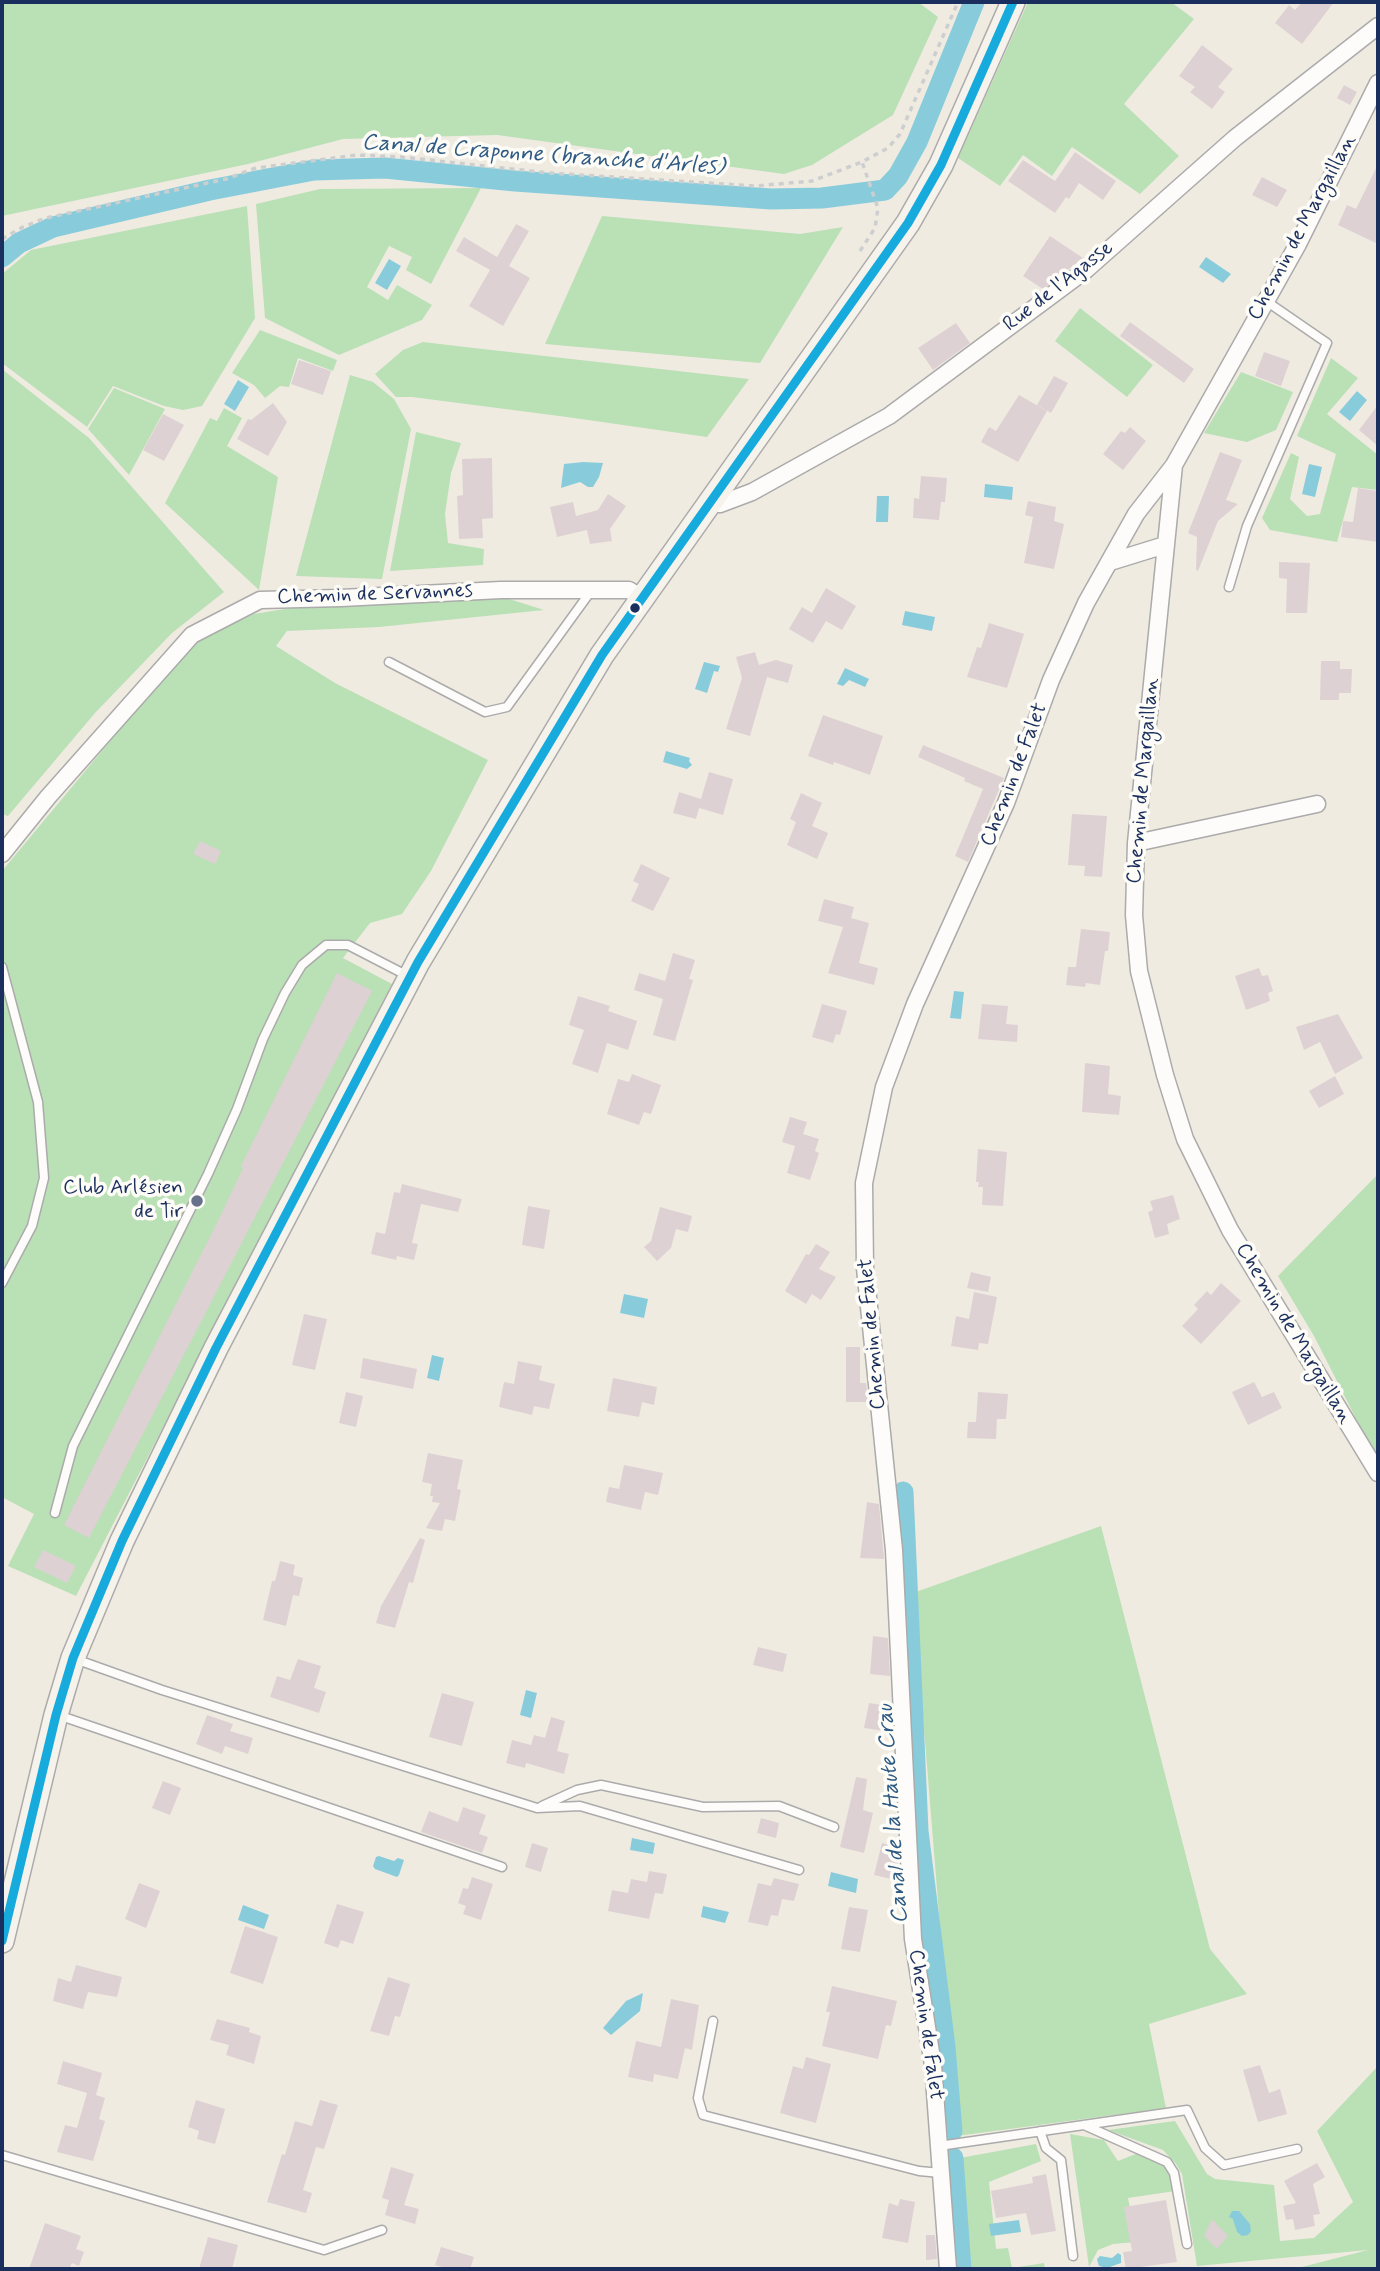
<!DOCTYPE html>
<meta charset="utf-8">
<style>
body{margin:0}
#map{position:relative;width:1380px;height:2271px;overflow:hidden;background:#f0ebe1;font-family:Mynerve,sans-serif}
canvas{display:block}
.frame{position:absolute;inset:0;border:4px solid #1b2f5e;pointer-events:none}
</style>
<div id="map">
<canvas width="1380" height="2271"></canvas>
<div class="frame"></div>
</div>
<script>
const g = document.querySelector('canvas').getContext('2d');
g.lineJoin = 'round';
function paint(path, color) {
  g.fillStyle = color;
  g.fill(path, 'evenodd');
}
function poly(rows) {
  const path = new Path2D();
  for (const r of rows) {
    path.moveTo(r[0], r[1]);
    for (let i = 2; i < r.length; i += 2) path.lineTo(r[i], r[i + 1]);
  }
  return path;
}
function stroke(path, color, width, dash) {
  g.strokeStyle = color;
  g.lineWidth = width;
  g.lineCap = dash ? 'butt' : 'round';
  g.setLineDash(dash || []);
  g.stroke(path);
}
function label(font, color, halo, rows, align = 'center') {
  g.font = font + ' Mynerve,sans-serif';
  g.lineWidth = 7;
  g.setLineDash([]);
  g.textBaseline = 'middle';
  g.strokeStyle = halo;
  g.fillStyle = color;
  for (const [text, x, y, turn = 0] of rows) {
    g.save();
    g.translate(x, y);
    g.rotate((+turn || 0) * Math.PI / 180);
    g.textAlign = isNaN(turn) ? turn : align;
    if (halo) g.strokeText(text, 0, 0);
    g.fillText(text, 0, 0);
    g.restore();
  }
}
paint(poly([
 [2,2,918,2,938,17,893,115,812,165,784,174,497,135,343,139,248,164,2,216],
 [1028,2,1171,2,1194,19,1124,104,1179,156,1140,194,1072,147,1052,176,1023,155,1000,186,958,158],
 [481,188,431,284,406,270,412,257,389,246,367,287,388,300,397,285,432,305,422,320,339,355,265,318,256,204,320,189],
 [247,206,255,318,202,406,183,410,164,406,113,386,87,427,2,363,2,274,31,250],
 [602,216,800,234,843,227,760,363,545,344],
 [1080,308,1153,365,1127,397,1055,341],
 [260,330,337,360,333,371,298,358,289,387,280,386,265,398,254,385,232,373],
 [423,342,465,347,749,379,707,437,567,417,412,397,396,397,375,374,403,350],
 [1331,358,1358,378,1327,414,1378,455,1378,490,1352,487,1337,542,1270,530,1262,518,1291,453,1299,457,1290,499,1307,516,1320,514,1336,454,1297,436],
 [2,369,89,438,224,592,172,633,95,713,8,816,2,814],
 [1241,372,1293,392,1276,430,1247,442,1204,433],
 [350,375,373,382,394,399,411,429,382,579,296,576],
 [114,388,165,409,129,475,88,429],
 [224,408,242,418,227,446,278,477,259,590,165,503,210,418,217,421],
 [416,432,461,443,451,473,445,514,448,543,484,549,483,565,390,571],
 [503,597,544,610,379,627,287,631,276,646,335,683,488,760,431,871,402,914,370,923,343,958,392,984,76,1596,8,1566,34,1514,2,1497,2,871,160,681,201,638,254,614,297,607],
 [1378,1174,1378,1455,1375,1456,1314,1336,1278,1276],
 [1101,1526,1210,1949,1247,1994,1149,2024,1166,2108,957,2136,913,1593],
 [1378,2066,1378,2269,1294,2269,1368,2250,1197,2266,1182,2174,1176,2164,1163,2150,1108,2130,1175,2121,1207,2174,1215,2179,1274,2185,1280,2241,1314,2238,1353,2202,1317,2131],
 [1070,2134,1104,2140,1118,2161,1138,2153,1168,2168,1175,2191,1128,2198,1136,2242,1113,2244,1098,2250,1089,2267],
 [1036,2144,1041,2161,989,2182,996,2249,1008,2248,1012,2268,1044,2263,1045,2269,966,2269,960,2158]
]), '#bae0b6');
paint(poly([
 [1206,257,1231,274,1223,283,1199,267],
 [389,259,401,266,387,290,375,283],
 [238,380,249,387,235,411,224,404],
 [1357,391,1367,400,1350,421,1339,412],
 [583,462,603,463,599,477,593,487,588,487,580,482,561,488,564,464],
 [1309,464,1322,467,1315,497,1302,494],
 [985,484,1013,487,1012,500,984,497],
 [877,496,889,496,888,522,876,522],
 [905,611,935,617,932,631,902,625],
 [704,662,720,666,718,672,714,671,707,693,695,689],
 [845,668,869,679,865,687,849,680,843,686,837,684],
 [666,751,690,758,689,761,692,765,687,769,663,762],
 [954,991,964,992,961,1019,950,1018],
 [624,1294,648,1299,644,1318,620,1313],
 [432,1355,444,1358,439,1381,427,1378],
 [526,1690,537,1693,531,1718,520,1715],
 [632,1838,655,1843,653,1854,630,1850],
 [379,1856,394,1861,398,1858,404,1860,399,1875,397,1877,375,1869,373,1866,376,1857],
 [831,1872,858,1879,856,1893,828,1886],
 [243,1905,269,1915,264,1929,238,1920],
 [703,1906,729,1912,725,1923,701,1917],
 [643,1993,640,2011,611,2035,603,2028,626,2001],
 [1232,2211,1239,2211,1250,2224,1251,2231,1248,2235,1242,2236,1237,2232,1233,2219,1229,2217],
 [1019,2220,1021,2232,991,2236,989,2224],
 [1118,2253,1121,2255,1121,2263,1107,2268,1099,2266,1097,2259,1100,2256,1112,2258]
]), '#88ccdc');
stroke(poly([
 [2,257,19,243,53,227,210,190,314,170,385,168,515,181,771,199,822,198,885,190,898,176,917,142,974,2],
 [903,1492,918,1831,945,2047,952,2131],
 [953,2158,961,2269]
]), '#88ccdc', 21);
paint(poly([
 [1302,2,1334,2,1302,44,1275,23,1289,5,1295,10],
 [1202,45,1233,69,1218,87,1225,92,1212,109,1190,92,1195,87,1179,76],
 [1344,85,1357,92,1350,105,1337,98],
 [1075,152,1116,181,1103,200,1079,183,1069,199,1066,197,1055,213,1008,181,1023,160,1055,181],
 [1378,164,1378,244,1338,225,1347,205,1356,209],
 [1262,177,1287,190,1277,207,1252,195],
 [516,224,529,231,509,266,530,278,503,326,469,306,490,270,456,251,464,237,497,257],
 [1050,236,1083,258,1043,289,1023,276],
 [1130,322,1194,369,1184,383,1120,336],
 [956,323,970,343,933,370,918,348],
 [1264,352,1290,361,1281,386,1255,376],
 [299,360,331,371,323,395,291,384],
 [1054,376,1068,383,1051,413,1037,405],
 [1019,395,1047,411,1018,462,981,442,989,427,996,431],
 [273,403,287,422,268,456,237,439,248,419,251,420],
 [1378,405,1378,446,1359,430],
 [163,414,184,425,164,461,143,450],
 [1130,427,1146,441,1123,470,1103,454,1121,431,1125,433],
 [1220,452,1242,460,1226,500,1238,504,1218,521,1198,571,1196,570,1197,537,1188,533],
 [492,458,493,518,482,519,483,538,459,539,457,496,463,495,462,459],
 [921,476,947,478,945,502,941,502,939,520,913,518,914,498,919,499],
 [1358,488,1378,491,1378,542,1341,537,1343,521,1353,522],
 [608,494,626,506,610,529,612,541,590,544,587,530,557,537,550,507,573,502,576,516,598,510],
 [1028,501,1056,507,1054,521,1064,524,1054,569,1024,563,1033,517,1025,515],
 [1279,562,1310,563,1307,613,1286,613,1287,579,1279,578],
 [826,588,856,606,842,630,826,621,813,643,789,629,802,607,812,613],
 [989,623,1024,634,1007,688,967,677,977,647,981,648],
 [755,652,759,665,776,660,793,665,788,683,767,677,750,736,726,729,742,678,736,657],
 [1321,661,1340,661,1340,669,1352,669,1351,693,1339,693,1339,700,1320,700],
 [823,715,883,736,870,775,834,762,833,765,808,756],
 [923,745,1004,778,968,862,955,856,983,789,964,781,965,778,918,757],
 [709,772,733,779,723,815,699,808,696,819,673,813,679,792,701,799],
 [801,793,822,803,812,826,828,833,817,859,787,845,796,822,790,819],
 [1072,814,1107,816,1102,877,1084,876,1085,866,1068,865],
 [200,841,221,851,215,864,193,854],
 [641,864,670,878,653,911,631,901,639,884,633,881],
 [824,899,854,907,851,918,869,923,859,963,878,968,874,985,828,973,843,927,818,921],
 [1081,929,1110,932,1108,951,1105,951,1100,985,1086,983,1085,987,1066,985,1068,967,1076,967],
 [673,953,695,960,689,979,693,980,675,1041,653,1035,663,999,634,990,639,973,665,981],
 [1259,968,1262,976,1268,975,1273,991,1268,993,1270,1001,1246,1010,1235,976],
 [337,973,372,991,89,1538,64,1525,219,1219,243,1168,241,1166],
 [578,996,610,1006,608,1011,637,1021,628,1050,607,1043,598,1073,572,1064,584,1030,569,1025],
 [822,1004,847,1011,840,1035,836,1034,833,1043,812,1037],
 [982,1004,1008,1006,1006,1024,1018,1025,1017,1042,978,1039],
 [1338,1014,1363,1058,1335,1074,1320,1042,1304,1050,1296,1027],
 [1085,1063,1110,1066,1108,1094,1121,1096,1119,1115,1082,1112],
 [632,1074,661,1085,651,1114,644,1112,639,1125,607,1114,618,1079,629,1082],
 [1335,1076,1344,1094,1319,1108,1309,1091],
 [790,1117,807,1122,803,1134,819,1139,815,1151,819,1153,810,1180,787,1173,795,1146,782,1142],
 [978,1149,1007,1152,1003,1206,982,1205,983,1187,978,1187,979,1182,976,1182],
 [402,1184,462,1199,458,1212,421,1204,412,1243,418,1244,414,1260,397,1256,396,1260,371,1254,376,1232,385,1234,394,1192,400,1193],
 [1173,1195,1180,1219,1167,1224,1169,1234,1155,1238,1148,1212,1153,1210,1150,1201],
 [528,1206,550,1210,544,1249,522,1245],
 [660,1207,692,1216,688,1232,676,1229,671,1248,657,1261,644,1247,651,1241],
 [816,1244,830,1252,819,1269,836,1277,821,1300,812,1294,806,1304,785,1291,806,1254,809,1255],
 [971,1272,991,1277,988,1292,967,1288],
 [1221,1283,1241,1301,1201,1344,1182,1326,1198,1309,1194,1305,1207,1291,1211,1295],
 [974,1292,997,1297,988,1344,979,1343,978,1350,951,1346,956,1316,969,1319],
 [304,1314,327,1319,315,1370,292,1365],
 [846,1347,860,1347,860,1383,866,1383,868,1402,846,1402],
 [363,1358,417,1369,413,1389,360,1378],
 [518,1361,542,1366,539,1380,555,1384,549,1409,534,1406,532,1415,499,1407,504,1382,514,1384],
 [613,1378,657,1387,654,1405,642,1402,639,1417,607,1411],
 [1254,1382,1262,1397,1274,1392,1282,1408,1248,1425,1232,1392],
 [346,1392,363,1396,356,1427,339,1423],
 [978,1392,1008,1394,1006,1419,997,1419,996,1439,967,1438,968,1422,976,1422],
 [428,1453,463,1460,457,1489,461,1490,455,1521,445,1519,442,1531,426,1528,440,1503,432,1502,433,1496,430,1496,432,1484,422,1482],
 [624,1465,663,1473,658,1495,645,1492,641,1510,606,1502,609,1487,619,1489],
 [867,1502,879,1504,884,1559,860,1558],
 [420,1538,425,1540,413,1583,409,1582,395,1628,376,1623,381,1606],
 [43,1550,76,1566,67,1583,34,1567],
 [280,1561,295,1565,293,1575,303,1578,299,1596,293,1595,286,1626,263,1620,272,1581,275,1581],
 [873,1636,888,1638,890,1676,870,1674],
 [758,1647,787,1654,783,1672,753,1665],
 [298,1659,321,1666,314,1688,326,1692,319,1713,270,1697,277,1676,290,1680],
 [442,1693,474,1702,462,1746,429,1737],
 [869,1703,888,1706,886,1717,892,1718,892,1732,864,1728],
 [207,1715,233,1724,230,1731,253,1738,248,1754,225,1746,222,1754,196,1744],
 [551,1717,565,1721,557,1751,569,1754,564,1774,526,1763,525,1768,506,1763,512,1740,531,1745,534,1735,545,1738],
 [856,1777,867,1779,863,1810,873,1813,864,1853,840,1847],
 [163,1781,181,1788,170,1815,152,1808],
 [463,1807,486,1815,479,1834,488,1837,482,1853,421,1832,429,1811,458,1822],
 [761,1818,779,1823,776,1838,757,1833],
 [532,1843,548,1848,541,1872,525,1867],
 [882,1843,896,1847,900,1881,874,1875],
 [649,1871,667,1874,663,1894,655,1893,649,1919,608,1911,612,1890,628,1893,631,1879,647,1882],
 [472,1877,493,1884,481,1920,463,1914,466,1906,458,1903,463,1888,468,1889],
 [774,1878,799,1884,794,1901,782,1899,778,1916,771,1915,768,1926,748,1922,758,1883,771,1886],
 [139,1883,160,1891,146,1928,125,1919],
 [337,1904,364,1912,353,1944,341,1940,338,1948,324,1943],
 [849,1907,868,1910,860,1952,841,1949],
 [245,1926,278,1937,263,1984,230,1973],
 [76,1965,122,1977,117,1997,88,1992,83,2009,53,2001,58,1978,71,1982],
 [388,1977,410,1984,400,2017,395,2016,389,2036,370,2031],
 [832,1986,897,2001,891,2026,886,2025,878,2059,822,2046,830,2012,826,2012],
 [671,1999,699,2005,692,2050,685,2048,678,2079,654,2074,653,2082,628,2077,636,2041,661,2047],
 [217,2019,250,2028,249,2032,261,2036,254,2064,226,2055,229,2045,210,2040],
 [806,2057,831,2064,816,2123,780,2113,793,2066,803,2069],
 [63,2061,102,2073,96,2095,105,2098,99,2119,105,2121,93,2161,57,2152,65,2125,77,2128,87,2093,57,2084],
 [1260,2065,1269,2093,1280,2089,1287,2114,1258,2122,1243,2070],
 [196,2100,225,2109,215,2144,197,2139,199,2131,188,2127],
 [320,2100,338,2105,324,2149,316,2147,303,2190,312,2193,306,2213,267,2202,282,2154,285,2155,295,2121,312,2126],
 [1317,2163,1325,2177,1313,2184,1320,2214,1313,2215,1315,2226,1295,2230,1293,2219,1286,2220,1283,2206,1296,2203,1284,2181],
 [391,2167,414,2174,404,2205,419,2209,415,2224,385,2215,389,2200,382,2198],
 [1046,2174,1056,2231,1031,2235,1026,2213,996,2218,991,2191,1033,2183,1032,2177],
 [900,2199,915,2202,908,2243,882,2238,889,2203,898,2206],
 [1166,2200,1177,2262,1126,2269,1123,2252,1132,2251,1124,2207],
 [1212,2219,1228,2236,1217,2249,1204,2236],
 [45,2223,81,2236,76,2249,84,2252,79,2266,72,2263,69,2269,29,2269],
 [926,2235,935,2235,937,2259,926,2260],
 [208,2237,238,2245,232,2269,199,2269],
 [441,2247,474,2257,470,2269,449,2269,435,2265]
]), '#ded1d3');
const service = poly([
 [1229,587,1247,526,1327,343,1266,301],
 [389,662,485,712,507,707,591,591],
 [2,967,38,1102,44,1178,32,1226,2,1283],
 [55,1513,73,1446,208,1174,237,1109,263,1039,285,993,302,965,326,945,348,945,408,976],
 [75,1659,162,1690,537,1808,580,1806,799,1870],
 [58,1715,502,1867],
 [542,1806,577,1790,601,1785,703,1807,779,1806,834,1827],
 [713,2021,698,2098,703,2115,919,2171,941,2173],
 [1084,2125,1167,2162,1174,2173,1187,2244],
 [1040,2131,1046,2148,1061,2160,1073,2256],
 [939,2146,1187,2110,1205,2148,1224,2165,1297,2149],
 [2,2155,324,2250,382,2230]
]);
const minor = poly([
 [1378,83,1298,244,1174,465,1136,843,1134,915,1139,971,1165,1075,1185,1139,1230,1230,1378,1473],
 [711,504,720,504,752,492,889,416,1087,269,1235,138,1378,26],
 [1110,562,1165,545],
 [1136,843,1317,804],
 [2,854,48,797,192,635,260,600,341,598,501,590,629,590,643,599],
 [948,2269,933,2065,913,1939,894,1550,865,1268,864,1183,884,1087,915,1004,1006,803,1051,680,1086,603,1136,514,1174,465]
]);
const secondary = poly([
 [2,1941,56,1715,73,1658,122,1541,216,1348,418,962,602,655,908,223,941,165,1013,2]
]);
stroke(service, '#ababab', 11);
stroke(minor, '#ababab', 19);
stroke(secondary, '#ababab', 26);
stroke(poly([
 [2,239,23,227,46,218,226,179,256,168,357,155,402,157,549,173,755,186,812,181,862,162,888,148,900,134,958,2],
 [860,251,875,228,878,208,862,162]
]), '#cdcecf', 3.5, [5, 5]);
stroke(service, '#fdfcfa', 8);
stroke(minor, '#fdfcfa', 16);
stroke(secondary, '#f6f2ec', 23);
stroke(poly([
 [2,1941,56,1715,73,1658,122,1541,216,1348,418,962,602,655,908,223,941,165,1013,2]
]), '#17abdd', 9);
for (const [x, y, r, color] of [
 [635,608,6,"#1b2f5e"],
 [197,1201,7,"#66718c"]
]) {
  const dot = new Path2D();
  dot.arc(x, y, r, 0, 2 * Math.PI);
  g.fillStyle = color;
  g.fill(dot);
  stroke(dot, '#fdfcf7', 2.5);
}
label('21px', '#1b2f5e', '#fdfcf7', [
 ["Chemin de Margaillan",1303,228,-62],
 ["Rue de l'Agasse",1059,287,-38],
 ["Chemin de Servannes",375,595,-2],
 ["Chemin de Falet",1015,775,-69],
 ["Chemin de Margaillan",1144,781,-85],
 ["Chemin de Falet",873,1334,-95],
 ["Chemin de Margaillan",1293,1334,59],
 ["Chemin de Falet",925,2025,82]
]);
label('21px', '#1b2f5e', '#fdfcf7', [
 ["Club Arlésien",183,1189],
 ["de Tir",183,1213]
], 'right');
label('italic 23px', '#2e5a83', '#fdfcf7', [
 ["Canal de Craponne (branche d'Arles)",543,156,4],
 ["Canal de la Haute Crau",894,1814,-94]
]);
</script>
